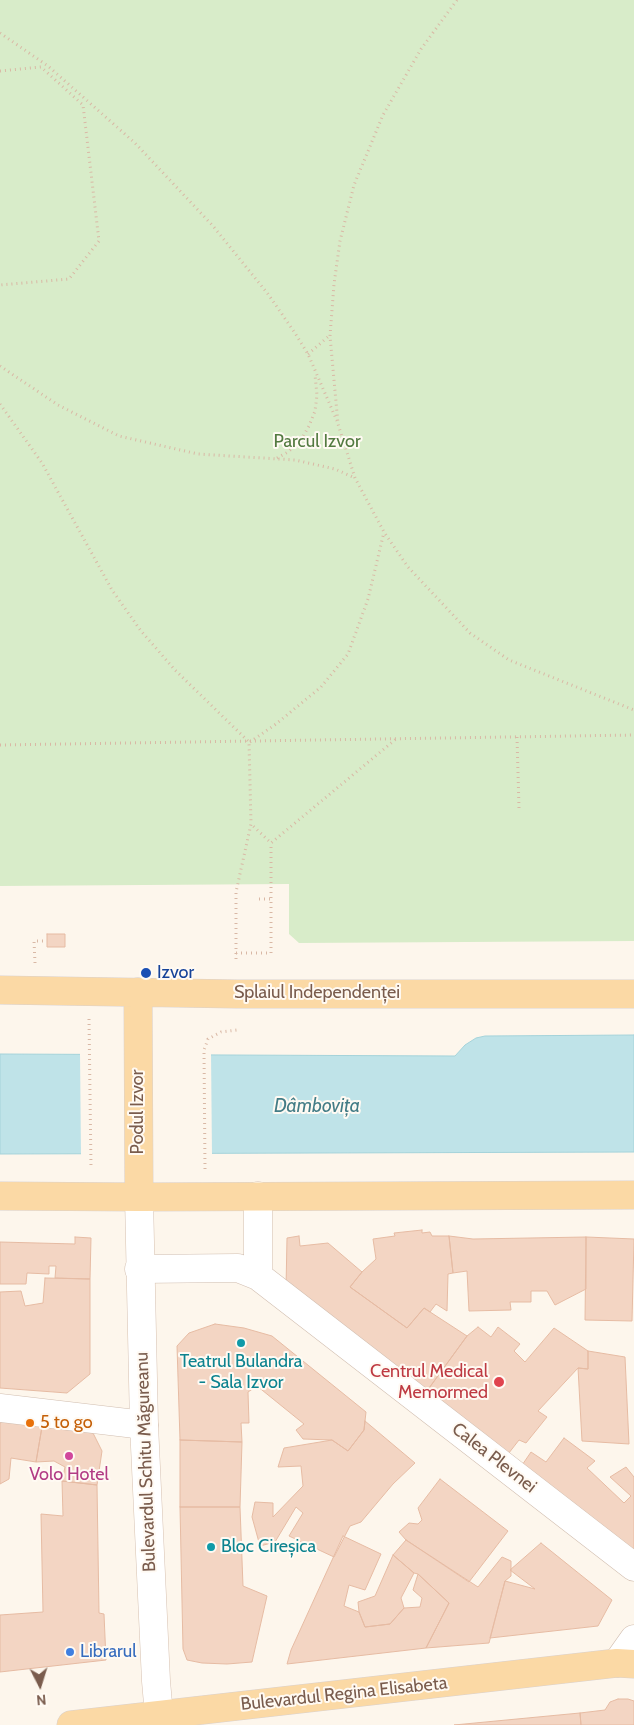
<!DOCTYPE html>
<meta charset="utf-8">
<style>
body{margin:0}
#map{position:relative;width:634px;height:1725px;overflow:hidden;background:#fdf6ec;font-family:Cabin,sans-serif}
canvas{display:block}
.north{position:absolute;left:15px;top:1660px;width:50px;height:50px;-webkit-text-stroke:4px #fffaf3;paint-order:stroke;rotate:175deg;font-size:14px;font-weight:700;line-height:20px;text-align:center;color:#7a5c4d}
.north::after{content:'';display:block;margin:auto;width:18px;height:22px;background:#7a5c4d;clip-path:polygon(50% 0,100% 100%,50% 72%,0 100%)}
</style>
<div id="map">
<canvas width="634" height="1725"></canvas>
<div class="north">N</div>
</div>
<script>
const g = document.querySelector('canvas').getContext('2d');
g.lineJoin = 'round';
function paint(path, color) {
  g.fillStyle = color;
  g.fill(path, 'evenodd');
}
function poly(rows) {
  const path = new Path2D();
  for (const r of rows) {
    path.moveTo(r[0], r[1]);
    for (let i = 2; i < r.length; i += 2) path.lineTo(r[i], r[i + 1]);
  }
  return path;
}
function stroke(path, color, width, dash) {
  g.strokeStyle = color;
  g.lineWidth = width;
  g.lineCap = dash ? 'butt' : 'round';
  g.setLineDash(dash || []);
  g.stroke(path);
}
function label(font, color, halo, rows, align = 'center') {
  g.font = font + ' Cabin,sans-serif';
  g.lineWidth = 4;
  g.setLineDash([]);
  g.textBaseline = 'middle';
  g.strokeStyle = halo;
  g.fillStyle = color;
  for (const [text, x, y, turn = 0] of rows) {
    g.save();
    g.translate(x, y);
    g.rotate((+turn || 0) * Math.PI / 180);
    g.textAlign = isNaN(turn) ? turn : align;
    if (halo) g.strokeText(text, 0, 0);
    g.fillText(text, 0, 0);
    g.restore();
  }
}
paint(poly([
 [0,0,634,0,634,941,299,943,289,934,289,884,0,886]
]), '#d8ecc9');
const water = poly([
 [634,1035,634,1152,0,1154,0,1054,455,1056,465,1045,476,1038,485,1036,634,1035]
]);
paint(water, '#bfe3e8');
stroke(water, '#a5d3da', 1);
paint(poly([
 [80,1053,211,1053,212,1156,81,1156]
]), '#fdf6ec');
const building = poly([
 [47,934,65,934,65,947,47,947,47,934],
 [422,1230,422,1233,430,1232,432,1236,449,1236,453,1273,448,1274,447,1311,436,1304,430,1312,424,1308,407,1328,350,1287,362,1272,376,1259,373,1239,395,1236,394,1233,422,1230],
 [299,1236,300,1246,328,1243,362,1272,350,1287,407,1328,424,1308,467,1336,424,1395,286,1288,287,1238,299,1236],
 [449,1236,473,1239,586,1237,586,1289,555,1305,547,1291,531,1291,531,1302,510,1302,511,1310,469,1311,467,1271,453,1273,449,1236],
 [75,1237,91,1238,90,1279,55,1278,56,1266,49,1266,49,1274,27,1273,26,1284,0,1284,0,1242,75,1244,75,1237],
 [586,1237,634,1239,632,1321,585,1320,586,1237],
 [45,1278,90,1279,90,1374,67,1393,0,1388,0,1292,21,1291,25,1306,43,1303,45,1278],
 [215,1324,244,1328,272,1336,366,1412,364,1430,348,1451,332,1440,303,1439,296,1430,304,1424,257,1386,248,1392,249,1423,241,1423,242,1442,180,1440,177,1346,189,1333,215,1324],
 [478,1327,491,1337,498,1327,520,1344,514,1351,525,1362,554,1328,588,1351,588,1369,578,1368,538,1411,547,1417,526,1443,519,1440,505,1458,424,1395,467,1336,478,1327],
 [588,1351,625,1357,629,1444,582,1441,578,1368,588,1369,588,1351],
 [17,1415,43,1421,36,1462,11,1458,9,1479,0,1484,0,1423,17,1415],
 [43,1421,93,1433,102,1451,97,1485,62,1481,65,1467,54,1461,36,1462,43,1421],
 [365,1421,415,1463,393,1484,361,1522,350,1526,334,1557,289,1536,303,1513,296,1507,275,1542,260,1546,252,1517,255,1502,273,1503,273,1517,303,1486,301,1466,278,1467,284,1448,332,1440,348,1451,364,1430,365,1421],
 [564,1438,595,1461,587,1468,624,1503,631,1496,610,1477,626,1467,634,1477,634,1558,518,1471,531,1452,546,1462,564,1438],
 [180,1440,242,1442,240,1507,180,1507,180,1440],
 [440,1479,508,1531,469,1582,406,1540,399,1532,409,1523,418,1524,422,1520,418,1508,440,1479],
 [62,1481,97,1485,99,1613,104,1614,106,1660,0,1672,0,1615,43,1612,41,1514,63,1516,62,1481],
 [180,1507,240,1507,243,1586,267,1596,252,1662,227,1664,202,1663,187,1660,183,1649,180,1507],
 [343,1536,381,1554,365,1590,349,1585,344,1606,359,1612,365,1627,390,1624,404,1608,420,1607,422,1598,413,1590,418,1574,449,1603,426,1648,287,1664,291,1650,343,1536],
 [406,1540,478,1587,502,1557,511,1561,511,1576,505,1581,489,1643,426,1648,449,1603,418,1574,414,1573,393,1555,406,1540],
 [541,1543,612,1600,598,1626,490,1638,505,1581,535,1589,510,1570,541,1543],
 [393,1555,414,1573,401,1598,404,1608,390,1624,365,1627,359,1612,358,1602,375,1596,393,1555],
 [618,1699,628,1699,634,1701,634,1725,581,1725,580,1713,605,1710,610,1702,618,1699],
 [580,1713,581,1725,454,1725,580,1713]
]);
paint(building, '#f3d5c3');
stroke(building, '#e6bba3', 1);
const minor = poly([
 [258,1196,258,1276],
 [139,1269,238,1268,258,1276,634,1567],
 [0,1408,144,1425],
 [617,1663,634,1639]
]);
const secondary = poly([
 [139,1197,144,1425,156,1681,159,1715,163,1725]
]);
const primary = poly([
 [0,990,237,994,634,994],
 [138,992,139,1197],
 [0,1196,139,1197,634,1195],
 [71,1725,617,1663,634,1664]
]);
stroke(minor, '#d1beb0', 29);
stroke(secondary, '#d6c0b0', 29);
stroke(primary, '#dad1cd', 29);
stroke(poly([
 [457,0,421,49,383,115,354,185,340,241,334,284,330,336,338,424,355,478,384,532,408,567,470,633,509,660,634,710],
 [0,33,48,66,135,143,213,226,268,294,295,333,308,354,337,421],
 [0,71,41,67,83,105,99,241,69,279,0,285],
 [308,354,329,336],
 [0,366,58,405,119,436,198,454,295,460,335,469,355,478],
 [0,404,42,463,112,590,141,631,175,670,249,742,251,824],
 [277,458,288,452,301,440,309,426,315,411,317,395,315,375],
 [517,737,519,808],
 [250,742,276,724,321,687,348,654,368,599,384,532],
 [0,745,634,735],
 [259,899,271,899],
 [236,953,271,953,271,843],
 [236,959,236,892,251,824,271,843,396,739],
 [35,963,34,941,47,941],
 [89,1019,91,1168],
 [205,1169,204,1050,208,1039,221,1032,237,1030]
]), '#d9b8a5', 3, [1, 4]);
stroke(minor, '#fff', 28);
stroke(secondary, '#fff', 28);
stroke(primary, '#fbd9a5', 28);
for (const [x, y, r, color] of [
 [146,973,6,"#1a4fb4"],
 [241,1343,5,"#0f9aa8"],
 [499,1382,6,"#e0444e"],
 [30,1423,5,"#e8710a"],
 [69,1456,5,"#d1479c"],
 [211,1547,5,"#0f9aa8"],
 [70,1652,5,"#3f7fe0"]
]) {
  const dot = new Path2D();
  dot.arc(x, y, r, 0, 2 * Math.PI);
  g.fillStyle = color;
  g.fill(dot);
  stroke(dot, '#fffaf3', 2);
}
label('18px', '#537a41', '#fffaf3', [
 ["Parcul Izvor",317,442]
]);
label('18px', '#164399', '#fffaf3', [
 ["Izvor",157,973]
], 'left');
label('18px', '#7a5c4d', '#fffaf3', [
 ["Splaiul Independenței",317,993],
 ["Podul Izvor",138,1112,-90],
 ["Calea Plevnei",494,1458,38],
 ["Bulevardul Schitu Măgureanu",146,1462,-92],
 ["Bulevardul Regina Elisabeta",344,1694,-6]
]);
label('18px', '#0d838f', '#fffaf3', [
 ["Teatrul Bulandra",241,1362],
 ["- Sala Izvor",241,1383],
 ["Bloc Cireșica",221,1547,"left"]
]);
label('18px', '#be3a42', '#fffaf3', [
 ["Centrul Medical",488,1372],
 ["Memormed",488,1393]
], 'right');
label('18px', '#c56008', '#fffaf3', [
 ["5 to go",40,1423]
], 'left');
label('18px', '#b23c85', '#fffaf3', [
 ["Volo Hotel",69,1475]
]);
label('18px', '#366cbe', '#fffaf3', [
 ["Librarul",80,1652]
], 'left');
label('italic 19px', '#437c86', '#fffaf3', [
 ["Dâmbovița",317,1106]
]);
</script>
